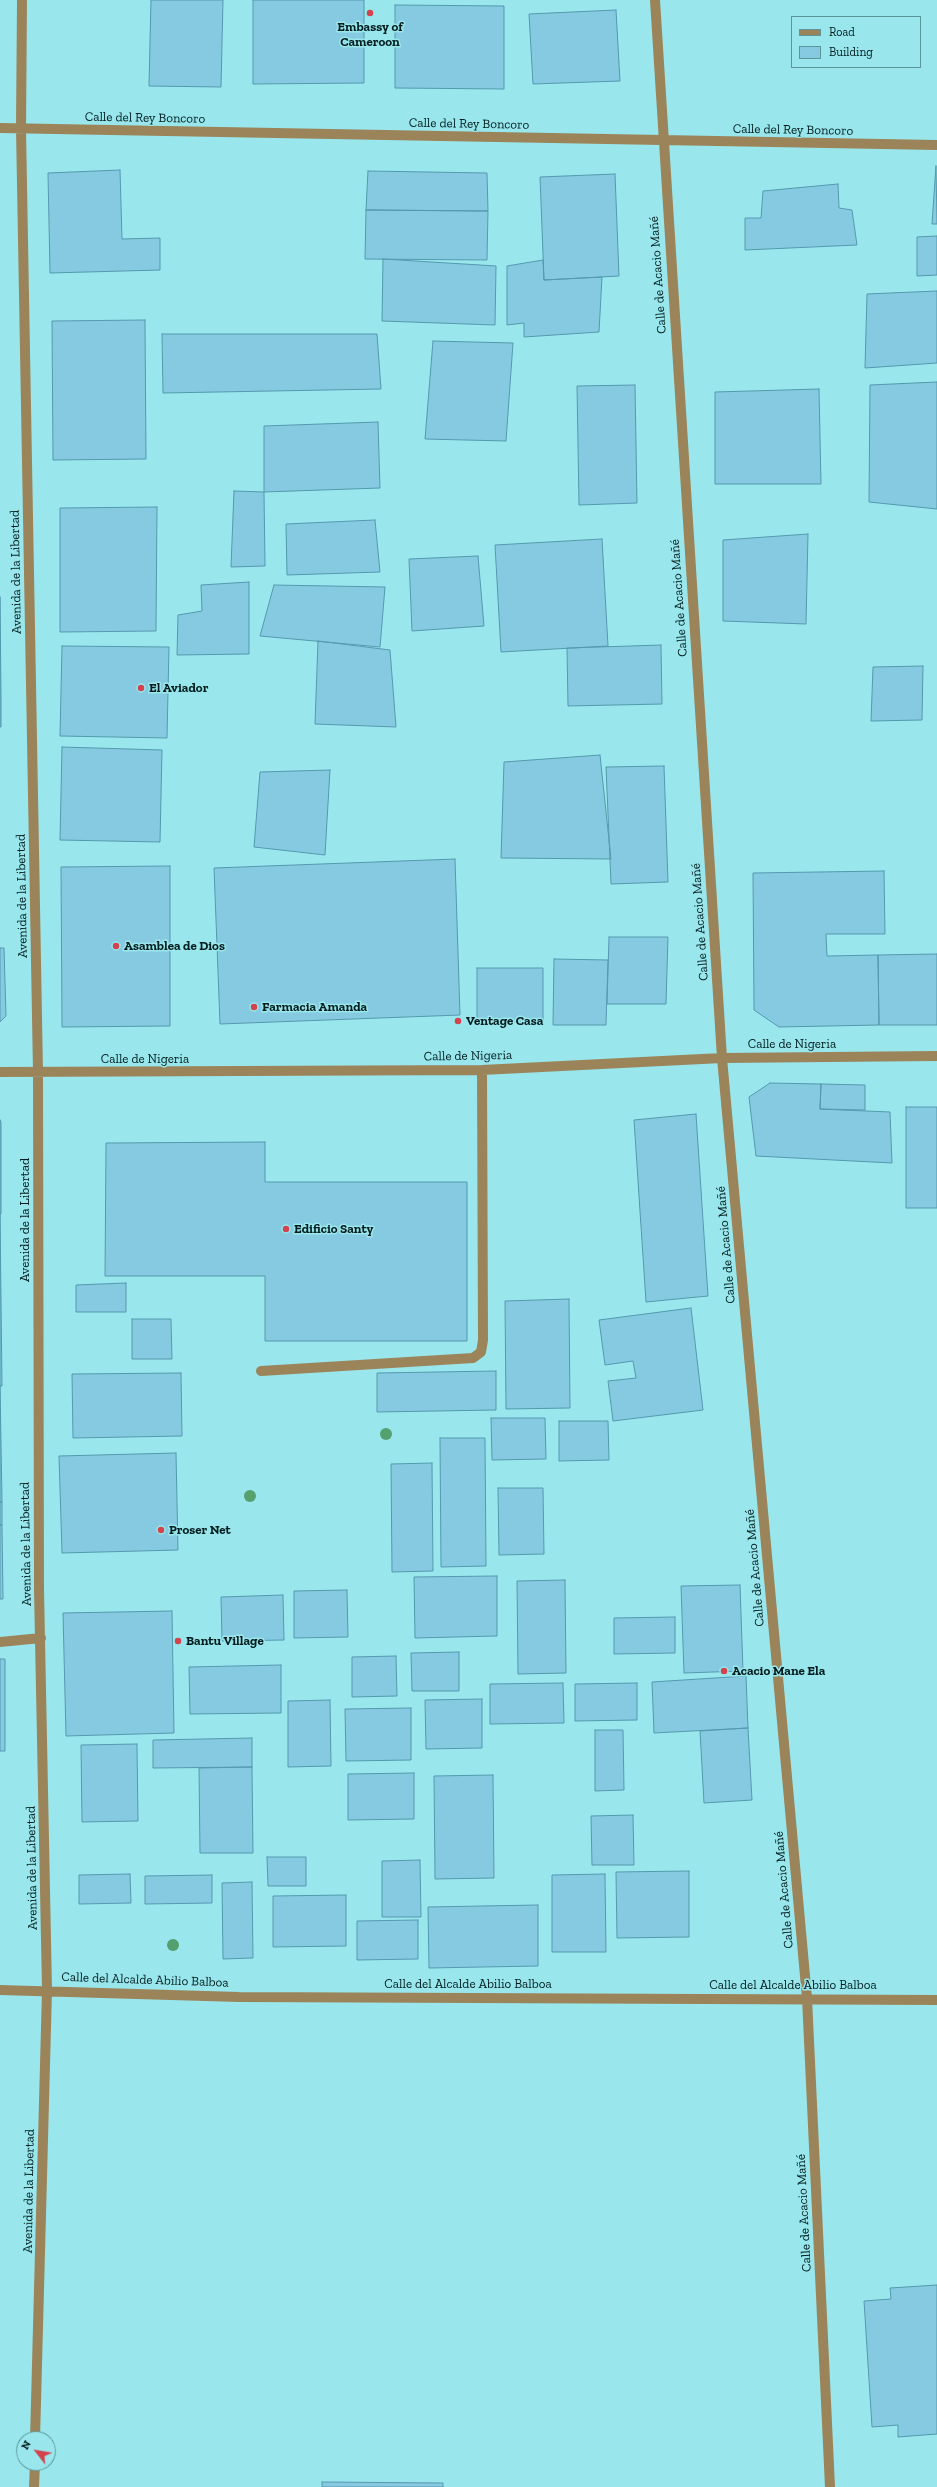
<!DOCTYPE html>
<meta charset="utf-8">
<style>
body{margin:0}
#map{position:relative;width:937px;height:2487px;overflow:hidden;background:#99e7ec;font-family:"Zilla Slab",serif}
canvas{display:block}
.legend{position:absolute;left:791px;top:16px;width:130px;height:52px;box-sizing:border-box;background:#99e7ec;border:1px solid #5c969a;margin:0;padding:5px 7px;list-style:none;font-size:12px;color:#001c1e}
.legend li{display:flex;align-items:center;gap:8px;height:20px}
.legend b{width:20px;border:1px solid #5c969a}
.north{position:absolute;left:16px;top:2431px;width:40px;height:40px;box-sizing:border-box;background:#99e7ec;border:1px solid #5c969a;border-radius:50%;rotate:301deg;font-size:11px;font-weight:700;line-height:16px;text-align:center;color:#001c1e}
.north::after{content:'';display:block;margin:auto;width:14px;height:18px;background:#d3434e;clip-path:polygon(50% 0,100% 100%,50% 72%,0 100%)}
</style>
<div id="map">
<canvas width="937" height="2487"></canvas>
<ul class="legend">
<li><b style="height:5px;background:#9c845a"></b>Road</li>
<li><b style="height:11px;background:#85cae1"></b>Building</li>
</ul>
<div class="north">N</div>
</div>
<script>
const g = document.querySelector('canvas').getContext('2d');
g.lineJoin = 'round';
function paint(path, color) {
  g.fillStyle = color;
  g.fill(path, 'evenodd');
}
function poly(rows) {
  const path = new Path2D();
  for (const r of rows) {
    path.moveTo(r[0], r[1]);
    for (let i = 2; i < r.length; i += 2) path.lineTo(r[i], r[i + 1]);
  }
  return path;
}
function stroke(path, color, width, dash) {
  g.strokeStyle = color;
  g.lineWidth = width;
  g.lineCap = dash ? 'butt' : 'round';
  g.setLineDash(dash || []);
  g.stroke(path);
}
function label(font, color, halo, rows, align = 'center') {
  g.font = font + ' "Zilla Slab",serif';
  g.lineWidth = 3;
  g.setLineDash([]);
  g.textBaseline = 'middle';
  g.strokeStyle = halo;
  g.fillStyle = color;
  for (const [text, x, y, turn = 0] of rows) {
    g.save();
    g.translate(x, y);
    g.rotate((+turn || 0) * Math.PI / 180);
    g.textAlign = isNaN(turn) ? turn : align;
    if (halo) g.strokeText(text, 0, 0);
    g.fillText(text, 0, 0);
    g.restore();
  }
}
const building = poly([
 [151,0,223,0,221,87,149,86,151,0],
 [253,0,364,0,364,83,253,84,253,0],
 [395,5,504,6,504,89,395,88,395,5],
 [616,10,620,81,533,84,529,14,616,10],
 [936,166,937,224,932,224,936,166],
 [120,170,122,239,160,238,160,270,50,273,48,173,120,170],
 [368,171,487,173,488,211,366,210,368,171],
 [615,174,619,276,544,280,540,177,615,174],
 [838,184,839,208,852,210,857,245,745,250,745,218,761,218,763,191,838,184],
 [366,210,488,211,487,260,365,259,366,210],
 [937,236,937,275,917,276,917,237,937,236],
 [383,259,496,266,495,325,382,321,383,259],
 [543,260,544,280,602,277,599,332,524,337,524,323,507,325,507,266,543,260],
 [937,291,937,363,865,368,867,294,937,291],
 [145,320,146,459,53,460,52,321,145,320],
 [162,334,377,334,381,389,163,393,162,334],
 [433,341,513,343,506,441,425,439,433,341],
 [937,382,937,509,869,502,870,385,937,382],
 [635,385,637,503,579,505,577,386,635,385],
 [819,389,821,484,715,484,715,392,819,389],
 [378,422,380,488,264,492,264,426,378,422],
 [234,491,264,492,265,566,231,567,234,491],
 [157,507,156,631,60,632,60,508,157,507],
 [375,520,380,572,287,575,286,524,375,520],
 [808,534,806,624,723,621,723,540,808,534],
 [602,539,608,646,501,652,495,545,602,539],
 [478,556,484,626,412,631,409,559,478,556],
 [249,582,249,654,177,655,178,615,202,611,201,585,249,582],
 [274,585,385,587,380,647,260,636,274,585],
 [0,597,1,700,1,727,0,727,0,597],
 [318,641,390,650,396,727,315,724,318,641],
 [661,645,662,704,568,706,567,648,661,645],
 [62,646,169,647,167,738,60,736,62,646],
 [923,666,922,720,871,721,873,667,923,666],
 [62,747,162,750,160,842,60,840,62,747],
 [600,755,611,859,501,858,504,762,600,755],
 [664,766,668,882,611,884,606,767,664,766],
 [330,770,325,855,254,847,260,772,330,770],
 [455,859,460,1015,220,1024,214,868,455,859],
 [170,866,170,1026,62,1027,61,867,170,866],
 [884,871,885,934,826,934,827,956,878,955,879,1025,779,1027,754,1010,753,873,884,871],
 [609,937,668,937,666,1004,607,1004,609,937],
 [0,948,4,948,6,1016,0,1022,0,948],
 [937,954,937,1025,879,1025,878,955,937,954],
 [554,959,608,960,606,1025,553,1025,554,959],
 [477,968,543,968,543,1022,477,1022,477,968],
 [770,1083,821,1084,820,1109,890,1112,892,1163,756,1156,749,1097,770,1083],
 [821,1084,865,1085,865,1110,820,1109,821,1084],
 [906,1107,937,1107,937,1208,906,1208,906,1107],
 [696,1114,708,1296,646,1302,634,1120,696,1114],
 [0,1120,1,1122,1,1214,0,1214,0,1120],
 [265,1142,265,1182,467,1182,467,1341,265,1341,265,1276,105,1276,106,1143,265,1142],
 [0,1214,2,1386,0,1386,0,1214],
 [126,1283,126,1312,76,1312,76,1285,126,1283],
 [569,1299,570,1408,506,1409,505,1301,569,1299],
 [691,1308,703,1410,613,1421,608,1381,636,1378,633,1361,605,1365,599,1320,691,1308],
 [132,1319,171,1319,172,1359,132,1359,132,1319],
 [496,1371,496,1410,377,1412,377,1373,496,1371],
 [181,1373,182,1436,73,1438,72,1374,181,1373],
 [0,1386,2,1502,0,1502,0,1386],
 [491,1418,545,1418,546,1459,492,1460,491,1418],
 [559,1421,608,1421,609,1460,559,1461,559,1421],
 [440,1438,485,1438,486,1566,441,1567,440,1438],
 [176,1453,178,1550,62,1553,59,1456,176,1453],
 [432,1463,433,1571,392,1572,391,1464,432,1463],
 [498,1488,543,1488,544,1554,499,1555,498,1488],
 [0,1502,2,1502,2,1525,0,1525,0,1502],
 [0,1525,2,1525,3,1599,0,1599,0,1525],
 [497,1576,497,1636,415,1638,414,1577,497,1576],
 [565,1580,566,1673,518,1674,517,1581,565,1580],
 [740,1585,743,1671,684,1673,681,1586,740,1585],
 [347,1590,348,1637,294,1638,294,1591,347,1590],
 [283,1595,284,1640,222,1641,221,1597,283,1595],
 [172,1611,174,1733,66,1736,63,1613,172,1611],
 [675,1617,675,1653,614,1654,614,1618,675,1617],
 [459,1652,459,1691,412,1691,411,1653,459,1652],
 [396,1656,397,1696,352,1697,352,1657,396,1656],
 [0,1659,5,1659,5,1751,0,1751,0,1659],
 [281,1665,281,1713,190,1714,189,1667,281,1665],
 [746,1676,748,1728,654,1733,652,1682,746,1676],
 [563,1683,564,1723,490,1724,490,1684,563,1683],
 [637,1683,637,1720,575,1721,575,1684,637,1683],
 [482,1699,482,1748,426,1749,425,1700,482,1699],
 [330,1700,331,1766,288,1767,288,1701,330,1700],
 [411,1708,411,1760,346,1761,345,1709,411,1708],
 [748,1728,752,1800,704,1803,700,1731,748,1728],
 [595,1730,623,1730,624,1790,595,1791,595,1730],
 [252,1738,252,1767,153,1768,153,1740,252,1738],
 [137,1744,138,1821,82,1822,81,1745,137,1744],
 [252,1767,253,1853,200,1853,199,1768,252,1767],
 [414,1773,414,1819,348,1820,348,1774,414,1773],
 [493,1775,494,1878,435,1879,434,1776,493,1775],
 [633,1815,634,1865,592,1865,591,1816,633,1815],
 [267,1857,306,1857,306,1886,268,1886,267,1857],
 [420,1860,421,1917,382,1917,382,1861,420,1860],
 [689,1871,689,1937,617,1938,616,1872,689,1871],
 [130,1874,131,1903,79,1904,79,1875,130,1874],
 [605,1874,606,1952,552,1952,552,1875,605,1874],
 [212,1875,212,1903,145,1904,145,1876,212,1875],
 [252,1882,253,1958,223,1959,222,1883,252,1882],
 [346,1895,346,1946,273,1947,273,1896,346,1895],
 [538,1905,538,1966,429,1968,428,1907,538,1905],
 [418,1920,418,1959,357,1960,357,1921,418,1920],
 [937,2285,937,2434,898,2437,898,2425,872,2427,864,2301,891,2299,890,2288,937,2285],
 [322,2482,443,2483,443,2487,322,2487,322,2482]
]);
paint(building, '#85cae1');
stroke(building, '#5499af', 1);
stroke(poly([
 [22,0,21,129,38,1072,39,1589,47,1990,35,2439],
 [655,0,722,1058,807,1998,830,2487],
 [0,128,937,145],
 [0,1072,482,1070,722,1058,937,1056],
 [261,1371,473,1358,481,1352,483,1340,482,1070],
 [0,1642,41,1638],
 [0,1990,239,1997,937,2000],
 [34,2487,35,2463]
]), '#9c845a', 10);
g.fillStyle = '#54a06f';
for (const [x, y] of [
 [386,1434],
 [250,1496],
 [173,1945]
]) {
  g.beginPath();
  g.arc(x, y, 6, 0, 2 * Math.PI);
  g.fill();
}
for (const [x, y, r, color] of [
 [370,13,4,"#d3434e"],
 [141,688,4,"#d3434e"],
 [116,946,4,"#d3434e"],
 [254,1007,4,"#d3434e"],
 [458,1021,4,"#d3434e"],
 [286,1229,4,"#d3434e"],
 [161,1530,4,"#d3434e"],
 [178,1641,4,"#d3434e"],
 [724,1671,4,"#d3434e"]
]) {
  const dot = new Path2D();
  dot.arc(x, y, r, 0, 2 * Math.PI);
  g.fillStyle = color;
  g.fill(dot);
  stroke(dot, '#99e7ec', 1.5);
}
label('bold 13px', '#001c1e', '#99e7ec', [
 ["Embassy of",370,27,"center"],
 ["Cameroon",370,42,"center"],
 ["El Aviador",149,688],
 ["Asamblea de Dios",124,946],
 ["Farmacia Amanda",262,1007],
 ["Ventage Casa",466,1021],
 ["Edificio Santy",294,1229],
 ["Proser Net",169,1530],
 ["Bantu Village",186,1641],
 ["Acacio Mane Ela",732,1671]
], 'left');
label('13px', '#001c1e', '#99e7ec', [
 ["Calle del Rey Boncoro",145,118,1],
 ["Calle del Rey Boncoro",469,124,1],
 ["Calle del Rey Boncoro",793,130,1],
 ["Calle de Acacio Mañé",658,275,-94],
 ["Avenida de la Libertad",16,572,-91],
 ["Calle de Acacio Mañé",679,598,-94],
 ["Avenida de la Libertad",22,896,-91],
 ["Calle de Acacio Mañé",700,922,-94],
 ["Calle de Nigeria",792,1044],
 ["Calle de Nigeria",468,1056,-1],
 ["Calle de Nigeria",145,1059],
 ["Avenida de la Libertad",25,1220,-90],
 ["Calle de Acacio Mañé",726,1245,-95],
 ["Avenida de la Libertad",26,1544,-91],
 ["Calle de Acacio Mañé",755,1568,-95],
 ["Avenida de la Libertad",32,1868,-91],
 ["Calle de Acacio Mañé",784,1890,-95],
 ["Calle del Alcalde Abilio Balboa",145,1980,2],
 ["Calle del Alcalde Abilio Balboa",468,1984],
 ["Calle del Alcalde Abilio Balboa",793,1985],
 ["Avenida de la Libertad",29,2191,-89],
 ["Calle de Acacio Mañé",804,2213,-93]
]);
</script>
